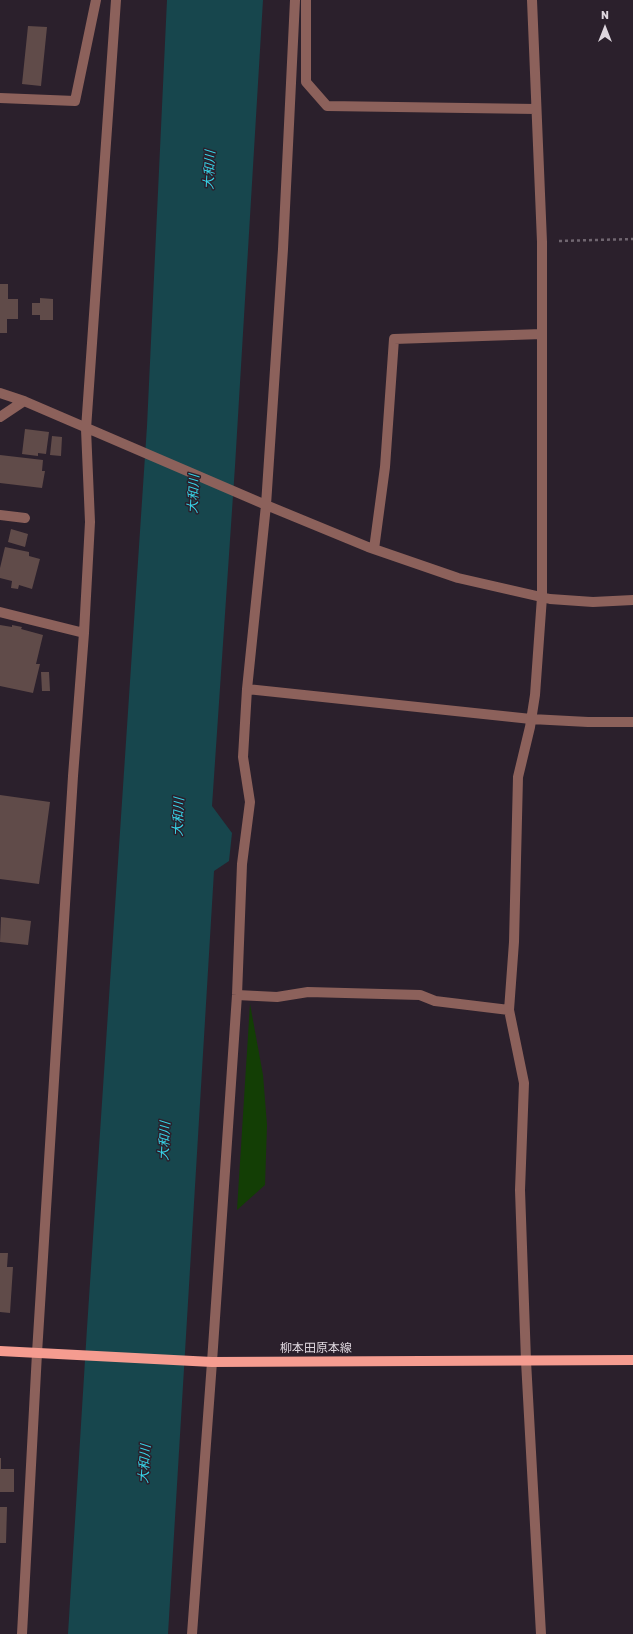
<!DOCTYPE html>
<meta charset="utf-8">
<style>
body{margin:0}
#map{position:relative;width:633px;height:1634px;overflow:hidden;background:#2b202c;font-family:Rubik,sans-serif}
canvas{display:block}
.north{position:absolute;left:585px;top:8px;width:40px;height:40px;-webkit-text-stroke:3px #2b202c;paint-order:stroke;rotate:0deg;font-size:11px;font-weight:700;line-height:16px;text-align:center;color:#ded6de}
.north::after{content:'';display:block;margin:auto;width:14px;height:18px;background:#ded6de;clip-path:polygon(50% 0,100% 100%,50% 72%,0 100%)}
</style>
<div id="map">
<canvas width="633" height="1634"></canvas>
<div class="north">N</div>
</div>
<script>
const g = document.querySelector('canvas').getContext('2d');
g.lineJoin = 'round';
function paint(path, color) {
  g.fillStyle = color;
  g.fill(path, 'evenodd');
}
function poly(rows) {
  const path = new Path2D();
  for (const r of rows) {
    path.moveTo(r[0], r[1]);
    for (let i = 2; i < r.length; i += 2) path.lineTo(r[i], r[i + 1]);
  }
  return path;
}
function stroke(path, color, width, dash) {
  g.strokeStyle = color;
  g.lineWidth = width;
  g.lineCap = dash ? 'butt' : 'round';
  g.setLineDash(dash || []);
  g.stroke(path);
}
function label(font, color, halo, rows, align = 'center') {
  g.font = font + ' Rubik,"Noto Sans JP",sans-serif';
  g.lineWidth = 3;
  g.setLineDash([]);
  g.textBaseline = 'middle';
  g.strokeStyle = halo;
  g.fillStyle = color;
  for (const [text, x, y, turn = 0] of rows) {
    g.save();
    g.translate(x, y);
    g.rotate((+turn || 0) * Math.PI / 180);
    g.textAlign = isNaN(turn) ? turn : align;
    if (halo) g.strokeText(text, 0, 0);
    g.fillText(text, 0, 0);
    g.restore();
  }
}
paint(poly([
 [250,1004,263,1075,267,1125,265,1185,237,1210]
]), '#133e05');
paint(poly([
 [167,0,263,0,235,466,212,806,232,833,229,861,214,871,168,1634,68,1634,87,1328,147,426]
]), '#17464d');
paint(poly([
 [28,26,47,27,41,86,22,84],
 [0,284,8,284,8,299,18,299,18,319,7,319,7,333,0,333],
 [40,298,53,299,53,320,40,320,40,315,32,315,32,303,40,303],
 [25,429,49,432,46,454,38,453,38,456,22,454],
 [52,436,62,437,61,456,50,455],
 [0,455,43,460,42,471,45,471,42,488,0,483],
 [11,529,28,534,25,547,8,542],
 [5,547,29,552,29,556,40,559,32,589,19,585,18,589,11,588,12,581,0,578,0,568],
 [0,625,12,627,12,625,22,627,21,629,43,635,36,664,40,664,33,693,0,686],
 [41,672,49,672,50,691,42,691],
 [0,795,50,802,39,884,0,879],
 [1,917,31,921,28,945,0,942],
 [0,1253,8,1253,7,1267,13,1267,10,1313,0,1312],
 [0,1458,1,1458,1,1469,14,1469,14,1492,0,1492],
 [0,1507,7,1507,6,1543,0,1543]
]), '#604b49');
stroke(poly([
 [559,241,633,239]
]), '#706670', 2.5, [3, 3]);
stroke(poly([
 [306,0,306,82,327,106,536,109],
 [532,0,542,242,542,597,535,695,530,727,518,777,514,942,509,1010,524,1083,520,1190,526,1361,541,1634],
 [0,98,75,101,96,0],
 [0,393,24,401,266,505,368,547,458,578,550,599,593,602,633,600],
 [0,417,24,401],
 [0,515,25,518],
 [374,549,385,467,394,339,542,334],
 [0,612,84,633],
 [247,689,531,719,588,722,633,722],
 [237,995,277,997,308,992,420,995,435,1001,509,1010],
 [22,1634,37,1353,73,776,84,633,90,522,86,429,116,0],
 [192,1634,212,1362,237,995,242,864,250,802,243,757,247,689,266,505,283,249,295,0]
]), '#8c615b', 10);
stroke(poly([
 [0,1351,212,1362,633,1360]
]), '#f59c90', 10);
label('12px', '#ded6de', '#2b202c', [
 ["柳本田原本線",316,1349]
]);
label('italic 13px', '#36d5e9', '#2b202c', [
 ["大和川",210,170,-87],
 ["大和川",194,494,-87],
 ["大和川",179,817,-88],
 ["大和川",165,1141,-87],
 ["大和川",145,1464,-86]
]);
</script>
